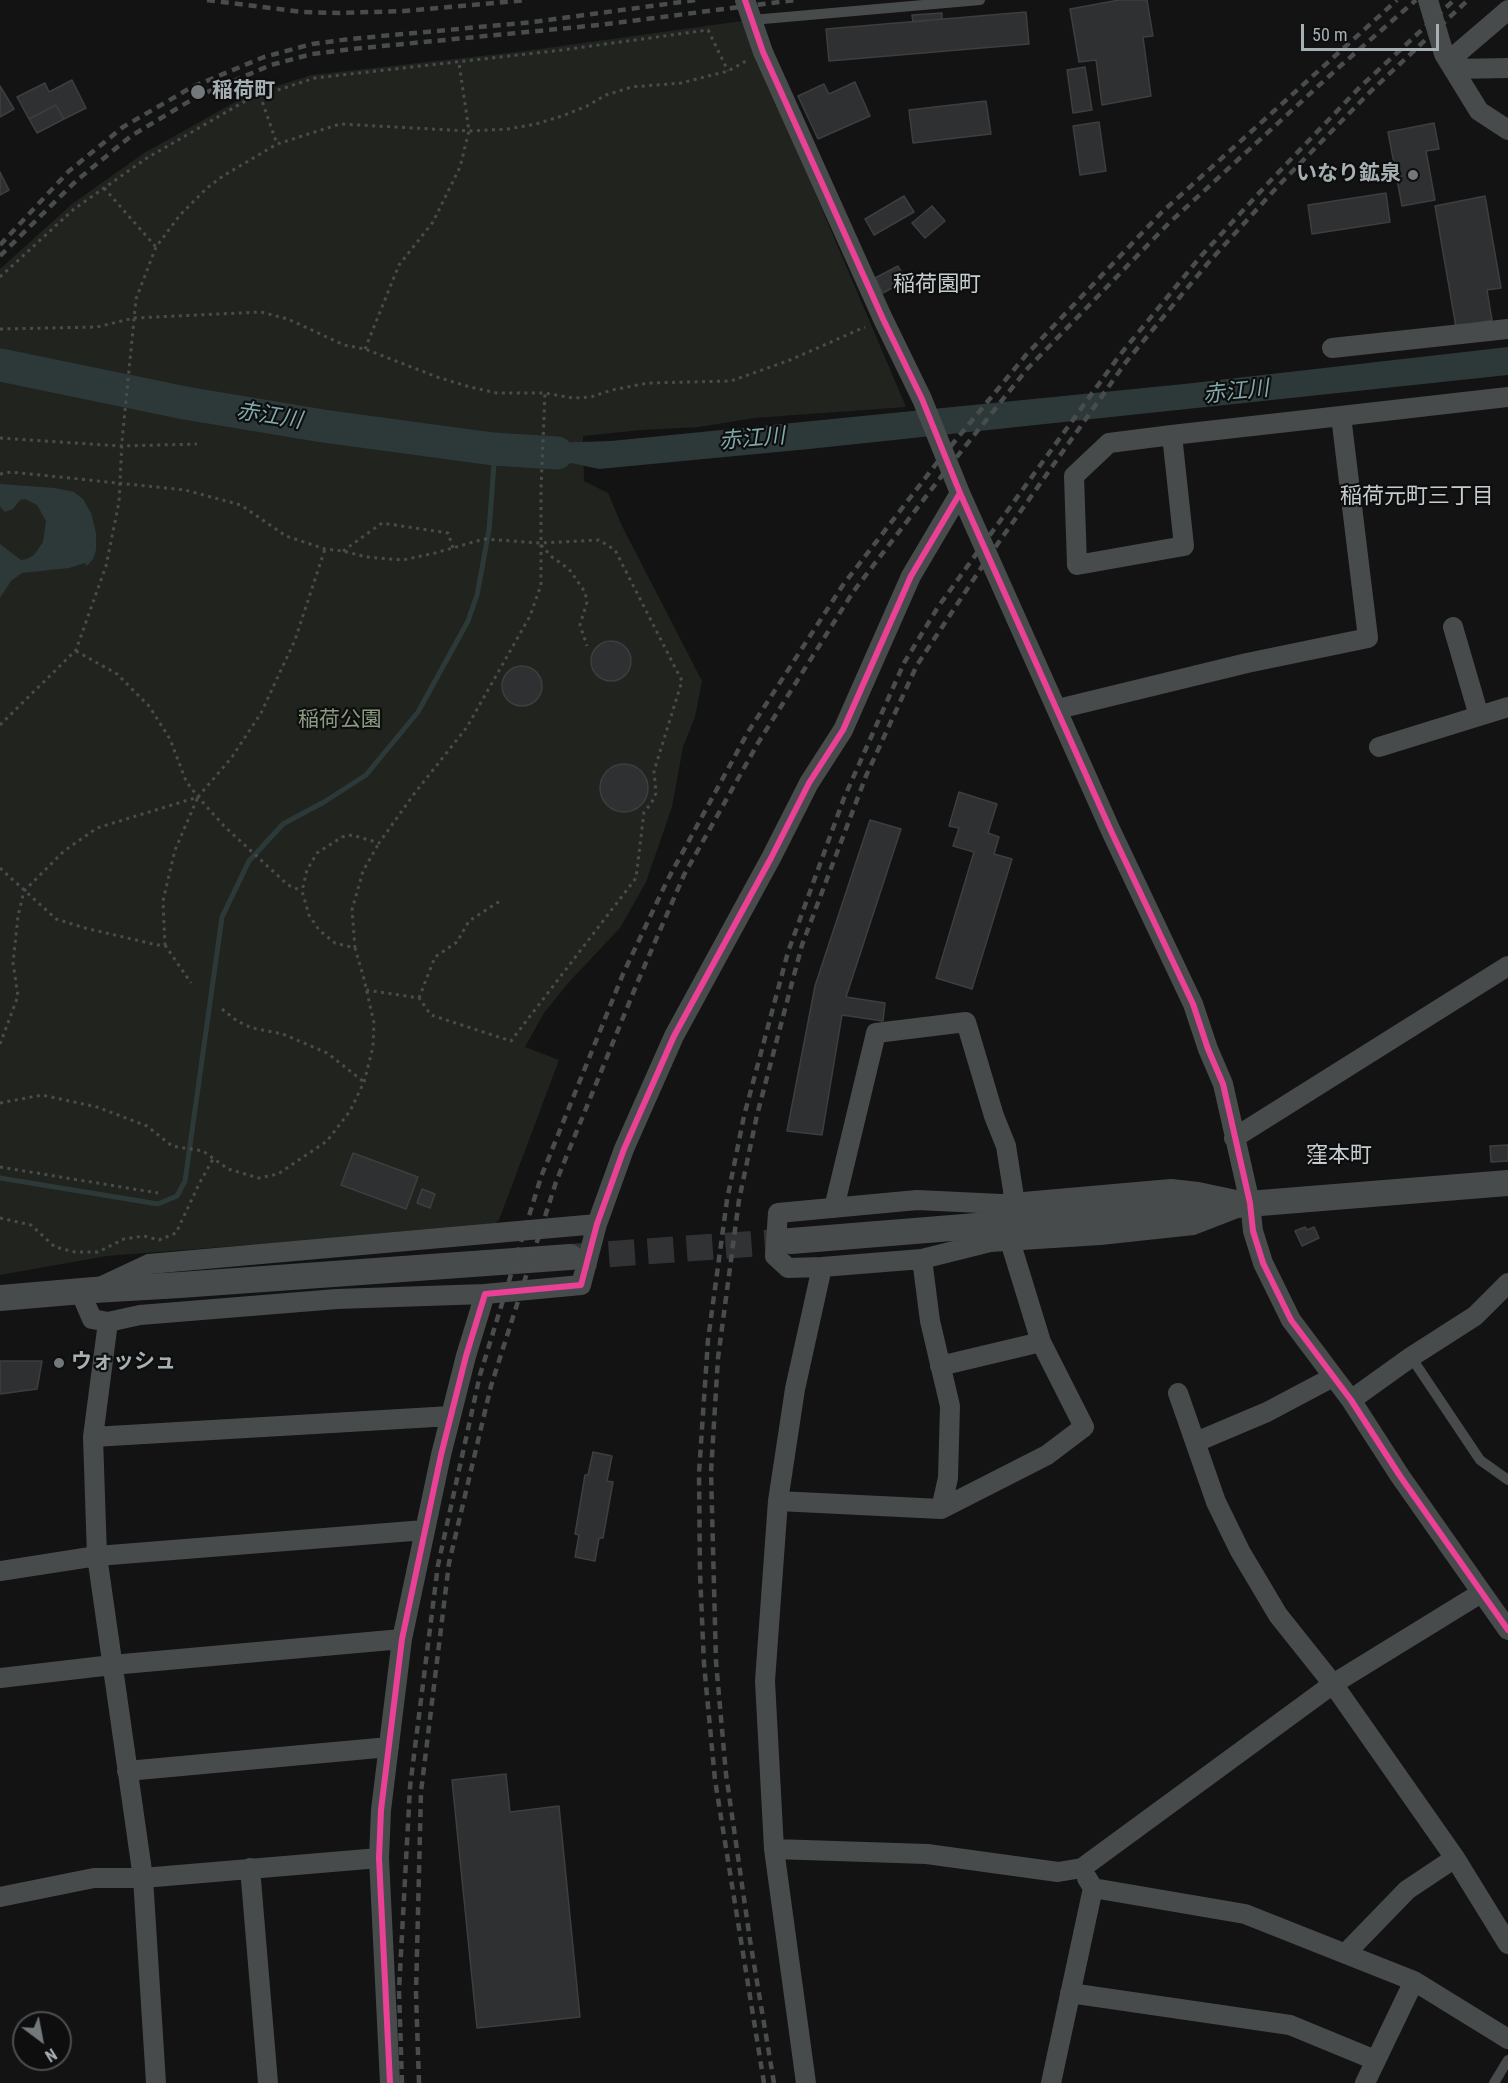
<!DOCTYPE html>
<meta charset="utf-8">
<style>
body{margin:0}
#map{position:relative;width:1508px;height:2083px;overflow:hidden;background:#131314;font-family:"Roboto Condensed",sans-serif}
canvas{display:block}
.north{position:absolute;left:12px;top:2011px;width:60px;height:60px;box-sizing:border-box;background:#0e0e0f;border:2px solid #4b4f51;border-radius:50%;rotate:148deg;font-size:16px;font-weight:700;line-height:24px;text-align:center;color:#a6b0b3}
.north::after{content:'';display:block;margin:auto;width:21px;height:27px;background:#73797b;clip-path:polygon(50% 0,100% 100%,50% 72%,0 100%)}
.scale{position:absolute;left:1301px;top:24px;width:138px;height:27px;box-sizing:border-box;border:3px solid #a6b0b3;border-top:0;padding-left:8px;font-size:18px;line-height:21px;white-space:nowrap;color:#a6b0b3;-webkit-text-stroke:4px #0e0e0f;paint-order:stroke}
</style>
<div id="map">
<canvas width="1508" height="2083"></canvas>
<div class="north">N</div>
<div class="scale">50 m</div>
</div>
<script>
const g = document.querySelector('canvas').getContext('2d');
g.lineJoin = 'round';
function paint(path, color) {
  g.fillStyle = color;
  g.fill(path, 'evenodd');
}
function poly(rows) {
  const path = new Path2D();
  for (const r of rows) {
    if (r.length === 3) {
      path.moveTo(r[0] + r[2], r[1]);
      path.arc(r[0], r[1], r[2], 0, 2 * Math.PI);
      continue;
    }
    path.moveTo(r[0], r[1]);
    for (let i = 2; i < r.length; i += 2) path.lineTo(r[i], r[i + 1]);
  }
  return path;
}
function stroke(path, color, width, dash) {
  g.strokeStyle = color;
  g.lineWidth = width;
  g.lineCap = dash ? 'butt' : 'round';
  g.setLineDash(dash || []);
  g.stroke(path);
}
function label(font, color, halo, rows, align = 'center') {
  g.font = font + ' "Roboto Condensed","Noto Sans JP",sans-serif';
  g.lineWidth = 4.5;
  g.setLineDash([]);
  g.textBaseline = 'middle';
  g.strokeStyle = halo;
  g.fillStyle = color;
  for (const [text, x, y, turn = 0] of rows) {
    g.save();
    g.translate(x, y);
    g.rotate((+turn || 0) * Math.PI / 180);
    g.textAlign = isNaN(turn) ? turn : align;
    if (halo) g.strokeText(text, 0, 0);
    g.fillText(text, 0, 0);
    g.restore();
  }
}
paint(poly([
 [742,21,906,407,754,418,699,427,642,430,583,436,584,481,608,493,622,526,702,681,695,717,683,747,672,807,646,882,620,928,570,981,544,1013,525,1047,559,1060,499,1220,492,1226,107,1256,0,1275,0,269,72,204,144,153,246,96,311,75,525,51]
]), '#20231e');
paint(poly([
 [1508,347,1508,375,809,449,599,469,487,445,611,441,1184,384],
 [0,484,55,488,74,492,83,499,91,513,96,533,96,550,93,559,87,566,85,563,69,568,22,573,11,581,0,598,0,544,21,560,27,559,34,555,43,542,46,521,37,505,25,499,20,500,13,509,5,512,0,507]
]), '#2d3939');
stroke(poly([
 [0,1178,158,1204,177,1196,185,1181,222,917,249,861,283,824,324,802,366,775,418,712,468,621,477,595,489,530,494,464,493,449]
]), '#2d3939', 5);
stroke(poly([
 [0,365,185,403,323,426,493,449,557,453]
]), '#2d3939', 33);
const building = poly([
 [1119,0,1147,0,1153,36,1143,37,1151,96,1102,105,1096,60,1079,62,1070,9,1119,0],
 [1026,12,1029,44,829,61,826,29,1026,12],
 [942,13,942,19,913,22,912,15,942,13],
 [1085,67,1092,110,1073,113,1067,70,1085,67],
 [72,80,86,108,64,119,56,105,29,119,17,97,45,83,49,92,72,80],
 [855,82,870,116,818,139,798,96,824,84,829,94,855,82],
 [0,86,14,109,0,117,0,86],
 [986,101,991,134,913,143,909,110,986,101],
 [56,105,64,119,37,133,29,119,56,105],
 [1099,122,1106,171,1080,175,1073,126,1099,122],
 [1434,123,1439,149,1426,151,1435,200,1402,206,1388,132,1434,123],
 [0,172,9,190,0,195,0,172],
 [1386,193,1390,222,1312,234,1308,205,1386,193],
 [904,196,914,212,874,235,865,219,904,196],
 [1485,196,1501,288,1487,290,1492,320,1456,327,1435,206,1485,196],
 [932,206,945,221,925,238,912,223,932,206],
 [898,266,906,280,883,293,875,278,898,266],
 [611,661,20],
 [522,686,20],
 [624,788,24],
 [959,792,997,804,988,833,999,837,994,854,1012,859,972,989,936,978,974,852,953,846,959,828,949,826,959,792],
 [870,820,901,829,846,997,885,1003,883,1021,842,1015,822,1135,787,1131,815,986,870,820],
 [1508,1145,1508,1161,1491,1162,1490,1146,1508,1145],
 [353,1153,418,1177,406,1209,341,1185,353,1153],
 [422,1189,435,1194,430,1208,417,1203,422,1189],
 [1305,1227,1307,1230,1314,1227,1319,1238,1302,1246,1295,1231,1305,1227],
 [0,1361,42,1361,37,1389,0,1394,0,1361],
 [593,1452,612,1456,607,1481,613,1482,603,1538,599,1538,595,1561,575,1557,579,1535,575,1534,585,1475,588,1475,593,1452],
 [506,1774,510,1812,559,1806,580,2017,477,2028,452,1780,506,1774]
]);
paint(building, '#2f3031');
stroke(building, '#3c3e40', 1.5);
stroke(poly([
 [570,1257,791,1241]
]), '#303234', 26, [26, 13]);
stroke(poly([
 [260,95,277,144],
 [104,188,156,247],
 [0,277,74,209,147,158,247,100,315,78,562,50,708,30,728,71],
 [0,329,97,327,134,318,261,312,288,319,344,345,365,349,437,377,470,387,497,393,545,393,573,398,591,397,612,390,648,383,731,381,790,360,865,327],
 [365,349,399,265,433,222,460,167,469,131,459,63],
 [0,438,121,446,197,444],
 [0,474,11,472,185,490,241,505,286,536,325,549,343,551,366,557,403,560,435,553,484,539,540,543,599,540,615,550,682,681,654,771,656,793,651,804,644,812,636,878,511,1041,431,1015,419,998,366,990],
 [541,545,552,557,569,569,585,592,587,602,580,625,587,646],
 [343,551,382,523,448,533,453,548],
 [76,651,117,674,149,706,170,739,186,781,198,797,224,826,288,885,302,891],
 [0,725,76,650,106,566,119,502,122,441,136,299,156,247,180,215,207,188,223,176,277,144,340,124,469,131,508,129,536,124,562,116,587,106,606,95,632,87,681,83,728,71,748,60],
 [0,868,56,919,85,928,157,945,165,945,163,901,175,850,198,797],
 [165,945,191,983],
 [355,948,352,910,363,871,379,843],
 [419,998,435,957,457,942,469,921,500,901],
 [222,1009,237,1021,252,1028,283,1034,327,1053,364,1082],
 [0,1044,18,996,13,963,18,916,24,891,64,851,97,828,198,797,232,757,261,713,295,640,325,549],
 [0,1103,42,1095,97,1107,147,1126,172,1146,203,1151,228,1169,259,1178,278,1174,327,1141,350,1111,364,1082,373,1047,374,1023,364,979,355,948,335,943,319,930,309,915,302,891,307,870,317,853,342,837,352,835,379,843,414,794,467,727,530,616,541,585,541,489,545,393],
 [0,1167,158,1193],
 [0,1218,31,1225,55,1247,75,1252,98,1252,124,1239,144,1236,159,1240,176,1233,199,1184,213,1159]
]), '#494c4d', 3, [3, 4.5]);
stroke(poly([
 [752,20,980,0],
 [1411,1357,1480,1460,1508,1480],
 [1494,2083,1508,2060]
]), '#484b4c', 10);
stroke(poly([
 [745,0,763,52,883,319,922,399,960,493,1111,831,1193,1004,1208,1049,1223,1084,1250,1203,1253,1231,1263,1263,1291,1320,1351,1400,1400,1476,1508,1630],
 [1428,0,1444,54,1479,111,1508,130],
 [1454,69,1459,52,1508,10],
 [1454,69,1508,68],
 [1332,348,1508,329],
 [1172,435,1184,546,1077,565,1074,476,1109,443,1172,435,1341,416,1508,397],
 [1453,627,1479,716],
 [1058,709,1247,663,1368,638,1341,416],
 [1379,747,1508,707],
 [1234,1138,1508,966],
 [1171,1189,1198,1192,1250,1203,1193,1225,1100,1235,990,1242,922,1259,822,1267,788,1268,775,1256,778,1213,917,1200,1001,1204,1171,1189],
 [834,1208,876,1033,966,1022,994,1116,1006,1146,1015,1203],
 [922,1259,930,1321,950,1406,948,1478,941,1509],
 [102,1286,149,1264,597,1224],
 [80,1291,92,1319,108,1322,140,1315,337,1299,485,1294],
 [108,1322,93,1437,97,1556,143,1878,156,2083],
 [940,1366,1041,1342],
 [1178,1393,1216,1502,1240,1551,1278,1615,1333,1684,1455,1858,1508,1944],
 [1351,1400,1411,1357,1475,1316,1508,1283],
 [93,1437,451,1416],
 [1196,1442,1267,1412,1333,1377],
 [778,1501,941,1509,1047,1455,1084,1427,1041,1342,1010,1241],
 [0,1571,97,1556,425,1530],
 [0,1678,112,1665,402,1639],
 [127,1771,389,1747],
 [774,1849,927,1854,1058,1872,1082,1868,1333,1684,1481,1593],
 [250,1868,268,2083],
 [1093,1888,1245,1914,1414,1981,1365,2083],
 [0,1897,94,1878,143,1878,379,1858],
 [1346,1953,1407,1890,1455,1858],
 [1414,1981,1508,2039],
 [1070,1993,1290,2025,1375,2060],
 [390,2083,379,1858,381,1810,402,1639,441,1455,466,1356,485,1294,581,1285,597,1224,624,1149,674,1036,771,858,809,783,843,730,911,576,960,493],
 [806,2083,774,1849,765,1681,778,1501,795,1389,822,1267],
 [1051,2083,1093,1888,1087,1878]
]), '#484b4c', 20);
stroke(poly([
 [791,1241,1508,1183],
 [0,1298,94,1290,180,1285,570,1257]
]), '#484b4c', 26);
stroke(poly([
 [207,0,303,12,340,13,404,11,527,0],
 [0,245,69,171,123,127,192,87,264,57,312,44,350,39,533,22,696,0],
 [0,256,76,181,131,136,198,96,271,65,312,54,352,49,599,25,795,0],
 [402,2083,399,1990,410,1787,438,1565,480,1375,541,1177,623,974,667,881,748,732,843,585,936,464,1026,355,1162,212,1397,0],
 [419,2083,416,1993,421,1792,449,1563,491,1386,556,1182,638,981,684,875,758,743,853,592,947,469,1028,368,1169,223,1338,68,1416,0],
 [764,2083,715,1780,704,1664,700,1573,699,1473,708,1340,727,1200,744,1116,788,952,844,798,904,663,938,607,1119,356,1201,256,1272,179,1360,87,1454,0],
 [774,2083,750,1940,726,1774,716,1662,711,1472,718,1358,739,1200,757,1115,802,945,866,776,917,665,989,556,1126,362,1208,263,1279,185,1370,92,1468,0]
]), '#494c4d', 4.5, [8, 6]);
stroke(poly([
 [745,0,763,52,883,319,922,399,960,493,1111,831,1193,1004,1208,1049,1223,1084,1250,1203,1253,1231,1263,1263,1291,1320,1351,1400,1400,1476,1508,1630],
 [390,2083,379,1858,381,1810,402,1639,441,1455,466,1356,485,1294,581,1285,597,1224,624,1149,674,1036,771,858,809,783,843,730,911,576,960,493]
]), '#ea4096', 6);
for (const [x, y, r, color] of [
 [198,92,8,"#73797b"],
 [1413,175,6,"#73797b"],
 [59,1363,6,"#73797b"]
]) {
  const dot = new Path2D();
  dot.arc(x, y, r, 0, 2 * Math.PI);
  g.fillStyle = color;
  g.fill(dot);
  stroke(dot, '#0e0e0f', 2);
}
label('bold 21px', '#a6b0b3', '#0e0e0f', [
 ["稲荷町",212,92],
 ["いなり鉱泉",1401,175,"right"],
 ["ウォッシュ",71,1363]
], 'left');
label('21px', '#899c7f', '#0e0e0f', [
 ["稲荷公園",340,721]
]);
label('22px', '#c6cdd0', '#0e0e0f', [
 ["稲荷園町",937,285],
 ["稲荷元町三丁目",1417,497],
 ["窪本町",1339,1156]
]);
label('italic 22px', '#80a9ab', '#0e0e0f', [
 ["赤江川",1236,393,-6],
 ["赤江川",269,417,9],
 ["赤江川",752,440,-5]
]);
</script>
